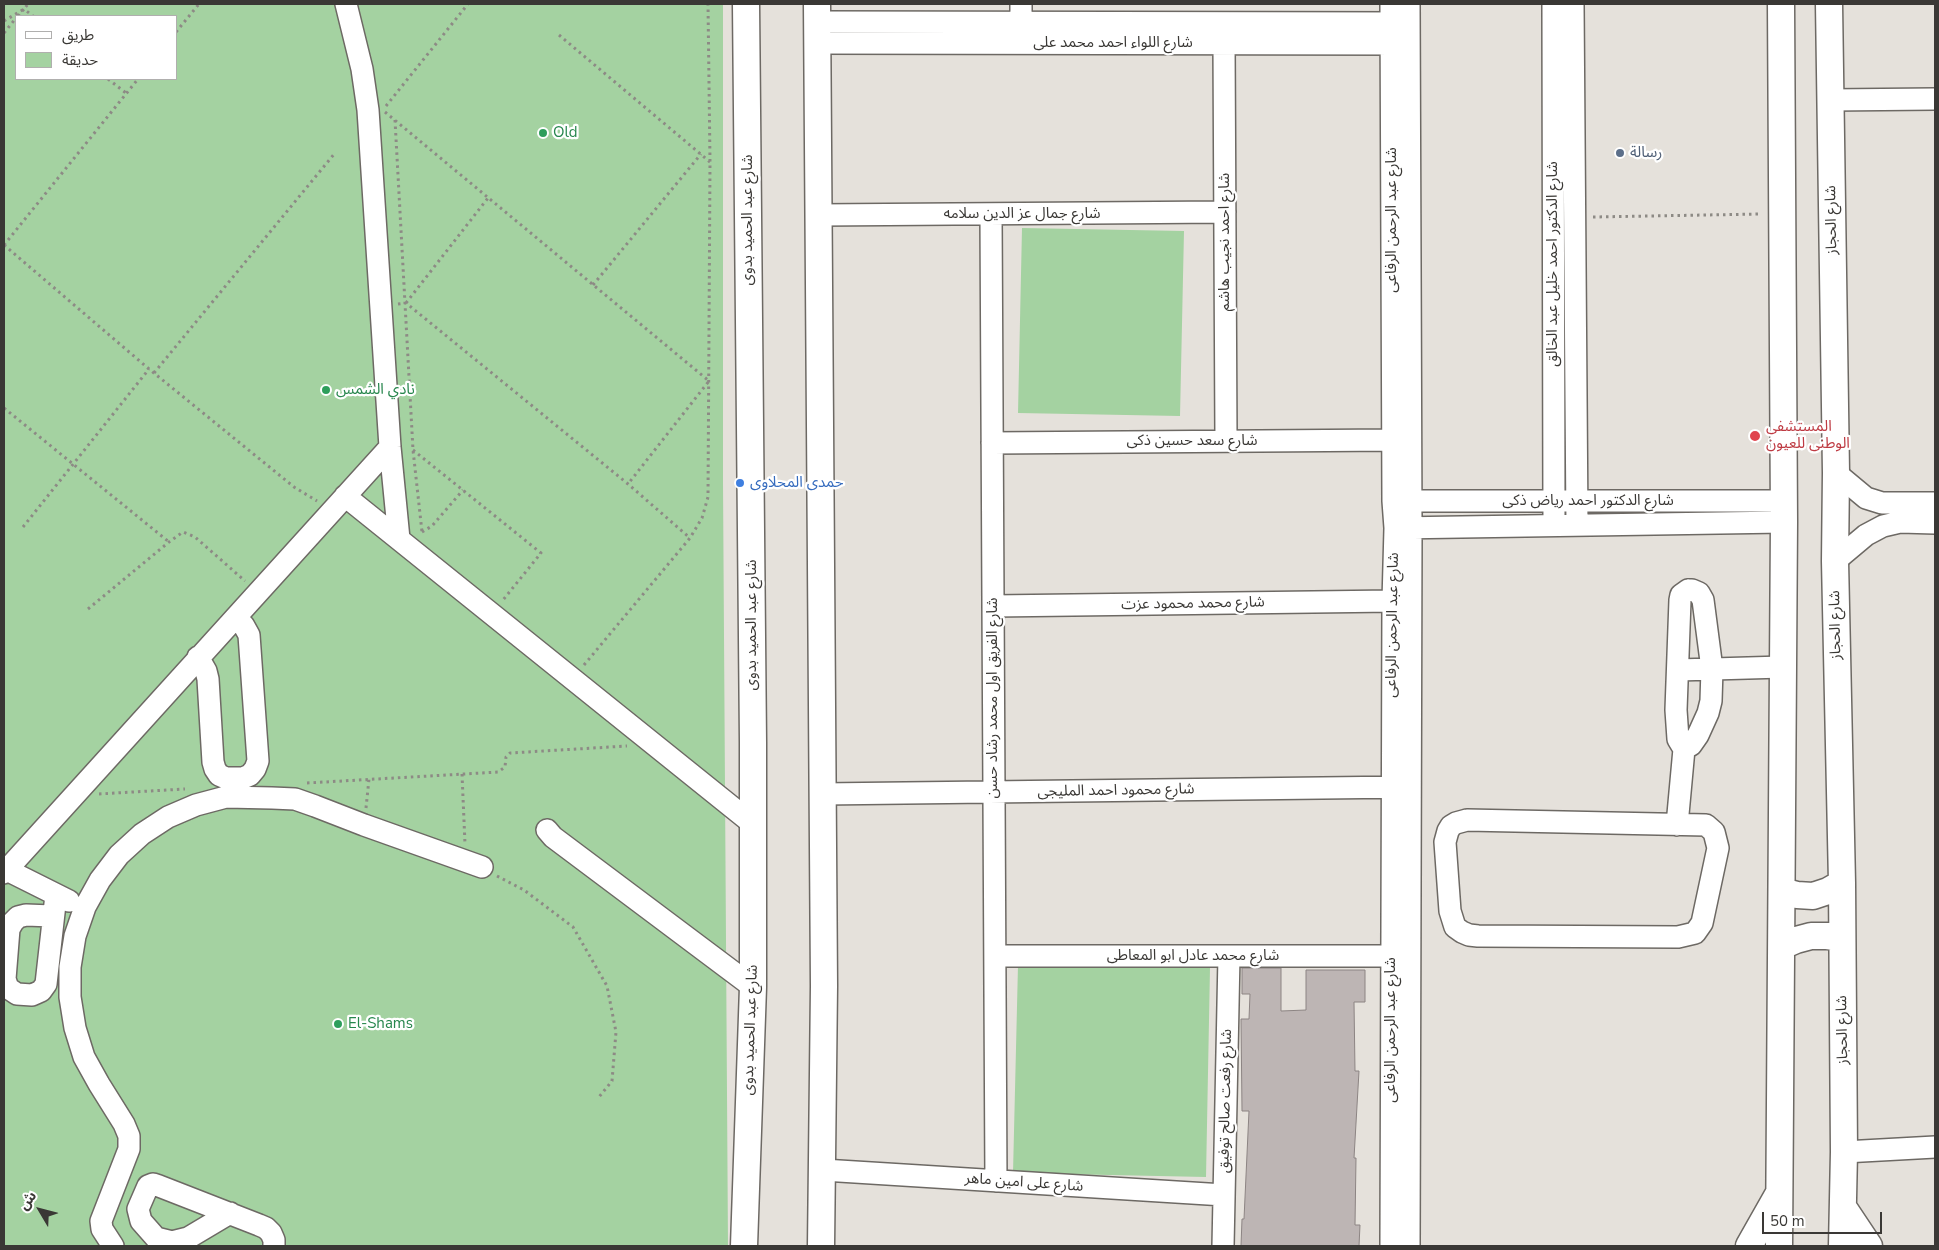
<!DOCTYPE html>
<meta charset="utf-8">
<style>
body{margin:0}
#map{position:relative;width:1939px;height:1250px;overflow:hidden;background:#e5e1db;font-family:"Nunito Sans","Noto Sans Arabic",sans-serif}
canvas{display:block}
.frame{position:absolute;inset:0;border:5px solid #3a3835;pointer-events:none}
.legend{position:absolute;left:15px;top:15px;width:162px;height:65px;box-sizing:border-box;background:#fff;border:1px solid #b0afae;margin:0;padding:6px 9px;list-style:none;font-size:15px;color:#3a3835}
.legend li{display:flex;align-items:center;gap:10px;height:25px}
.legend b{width:25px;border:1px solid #b0afae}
.north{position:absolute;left:15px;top:1185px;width:50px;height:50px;-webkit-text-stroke:4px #fff;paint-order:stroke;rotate:307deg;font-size:14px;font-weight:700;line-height:20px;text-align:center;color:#3a3835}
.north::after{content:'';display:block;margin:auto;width:18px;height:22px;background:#3a3835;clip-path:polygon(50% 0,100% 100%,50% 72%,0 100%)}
.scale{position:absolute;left:1762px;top:1212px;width:120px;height:22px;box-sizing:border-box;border:2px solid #3a3835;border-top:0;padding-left:6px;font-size:15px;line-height:18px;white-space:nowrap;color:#3a3835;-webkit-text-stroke:4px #fff;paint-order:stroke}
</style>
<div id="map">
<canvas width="1939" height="1250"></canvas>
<div class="frame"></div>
<ul class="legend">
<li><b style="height:6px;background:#fff"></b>طريق</li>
<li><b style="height:14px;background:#a4d2a1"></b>حديقة</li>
</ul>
<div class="north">ش</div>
<div class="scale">50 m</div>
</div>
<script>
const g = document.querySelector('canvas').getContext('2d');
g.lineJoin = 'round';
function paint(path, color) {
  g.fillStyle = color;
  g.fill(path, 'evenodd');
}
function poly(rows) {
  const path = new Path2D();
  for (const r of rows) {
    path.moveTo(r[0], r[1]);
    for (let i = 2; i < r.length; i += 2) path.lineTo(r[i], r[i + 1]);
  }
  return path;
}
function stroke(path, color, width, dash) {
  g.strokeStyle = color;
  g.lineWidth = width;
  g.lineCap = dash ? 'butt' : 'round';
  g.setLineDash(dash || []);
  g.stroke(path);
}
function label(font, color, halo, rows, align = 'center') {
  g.font = font + ' "Nunito Sans","Noto Sans Arabic",sans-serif';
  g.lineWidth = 4.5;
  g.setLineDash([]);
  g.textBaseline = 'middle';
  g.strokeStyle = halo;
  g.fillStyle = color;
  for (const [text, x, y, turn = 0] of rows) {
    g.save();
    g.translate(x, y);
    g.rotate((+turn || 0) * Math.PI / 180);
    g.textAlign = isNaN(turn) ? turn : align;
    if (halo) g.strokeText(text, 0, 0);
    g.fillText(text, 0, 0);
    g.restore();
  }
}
paint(poly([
 [4,4,723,4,723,483,728,1246,4,1246],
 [16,16,176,16,176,79,16,79],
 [1022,228,1184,231,1180,416,1018,413],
 [1018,965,1210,968,1206,1177,1013,1173]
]), '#a4d2a1');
const building = poly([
 [1242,968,1281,968,1281,1011,1306,1010,1306,970,1365,970,1365,1002,1354,1002,1355,1071,1359,1071,1354,1158,1356,1158,1355,1225,1360,1225,1359,1246,1241,1246,1242,1219,1244,1219,1249,1111,1242,1111,1241,1019,1249,1019,1250,994,1242,994,1242,968]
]);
paint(building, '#bdb5b4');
stroke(building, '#8c8483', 1);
const minor = poly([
 [346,4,362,69,368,110,390,447,399,539],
 [1553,4,1554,525],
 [1573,4,1577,525],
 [817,22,1406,23],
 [1021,22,1021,4],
 [817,43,1405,44],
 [1224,43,1226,441],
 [1830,100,1935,99],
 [991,214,996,1181],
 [819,215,1225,212],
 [992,443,1393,440],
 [1836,473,1866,498,1882,503,1935,503],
 [345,496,753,824],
 [1397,501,1784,501],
 [1397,528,1784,522],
 [1835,561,1866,535,1883,526,1900,522,1935,523],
 [1688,590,1692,590,1699,593,1703,600,1712,669,1711,701,1708,713,1698,735,1691,745,1684,749,1678,739,1676,710,1680,600,1681,595,1688,590],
 [993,606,1393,601],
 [198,657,206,671,208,679,213,762,215,769,219,775,226,778,243,778,250,775,255,769,258,761,249,635,244,626,236,617],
 [1678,670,1783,667],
 [822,794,1405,787],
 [1467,820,1706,825,1714,832,1718,848,1702,923,1695,933,1678,937,1478,936,1469,935,1462,932,1455,927,1450,911,1445,842,1448,831,1451,826,1456,823,1467,820],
 [1677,825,1684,749],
 [547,830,553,837,753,987],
 [7,870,69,901],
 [4,873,390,447],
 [52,916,26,915,18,917,13,922,9,929,5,979,8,988,17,994,32,995,41,991,46,984,56,895],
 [995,956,1391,956],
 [1844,1152,1935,1147],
 [823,1170,1224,1195],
 [230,1213,188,1238,172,1242,156,1238,141,1221,138,1209,148,1186,153,1184,159,1186,259,1225,266,1228,271,1233,274,1240,274,1246],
 [113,1246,102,1229,101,1221,129,1149,129,1136,124,1124,99,1084,84,1057,75,1028,70,997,70,967,75,936,85,907,100,880,119,855,142,834,168,817,196,805,226,797,272,798,295,799,315,806,364,825,482,867],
 [1223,1246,1229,956],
 [1391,1246,1393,601,1395,528,1393,501,1391,4],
 [1409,1246,1411,528,1409,4]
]);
const major = poly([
 [817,4,824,986,821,1246],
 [1829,4,1836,473,1835,561,1842,883,1844,1152,1842,1246],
 [1782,891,1797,895,1813,896,1828,891,1842,883],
 [1782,946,1796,940,1811,936,1827,936,1842,938],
 [1843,1207,1869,1246],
 [744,1246,753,987,753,742,746,4],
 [1749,1246,1779,1193],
 [1779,1246,1784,522,1781,4]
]);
stroke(minor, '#6d6964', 24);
stroke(major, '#6d6964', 29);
stroke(poly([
 [18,16,24,9,33,16],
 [4,21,24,9,28,4],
 [176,32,199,4],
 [4,33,16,18],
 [559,35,710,162],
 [108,79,126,93],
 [386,106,468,4],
 [385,112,709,381,628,484],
 [395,120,413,450,422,532,424,534],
 [1593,217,1761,214],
 [4,245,149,369,294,487,317,501],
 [4,245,138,79],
 [593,285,701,154],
 [406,303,488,198],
 [398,304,406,303,628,484,690,538],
 [154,373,335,153],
 [4,408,169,542],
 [413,450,541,553,503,600],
 [23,527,149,369],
 [422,532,432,526,463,490],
 [88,609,169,542,183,532,195,537,245,581],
 [584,665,690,538,702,518,708,497,710,162,708,4],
 [462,774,465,844],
 [307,783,498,772,505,767,506,757,510,753,627,746],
 [99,794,185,789],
 [366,808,369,779],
 [497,876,524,890,573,927,607,986,616,1032,612,1081,599,1097]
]), '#8d8a85', 3, [2.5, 4]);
stroke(minor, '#fff', 21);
stroke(major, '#fff', 26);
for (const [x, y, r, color] of [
 [543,133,5,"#2e9e5b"],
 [1620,153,5,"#5c6f8a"],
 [326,390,5,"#2e9e5b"],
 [1755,436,6,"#e0444e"],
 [740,483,5,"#3f7fe0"],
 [338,1024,5,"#2e9e5b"]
]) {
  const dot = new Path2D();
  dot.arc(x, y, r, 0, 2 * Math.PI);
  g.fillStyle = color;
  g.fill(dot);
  stroke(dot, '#fff', 2);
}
label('15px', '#3a3835', '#fff', [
 ["شارع اللواء احمد محمد على",1113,43],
 ["شارع جمال عز الدين سلامه",1022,214],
 ["شارع عبد الحميد بدوى",748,220,-90],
 ["شارع عبد الرحمن الرفاعى",1392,220,-90],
 ["شارع الحجاز",1832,220,-91],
 ["شارع احمد نجيب هاشم",1225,242,-90],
 ["شارع الدكتور احمد خليل عبد الخالق",1553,264,-90],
 ["شارع سعد حسين ذكى",1192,441],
 ["شارع الدكتور احمد رياض ذكى",1588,501],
 ["شارع محمد محمود عزت",1193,604,-1],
 ["شارع عبد الحميد بدوى",752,625,-90],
 ["شارع عبد الرحمن الرفاعى",1393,625,-89],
 ["شارع الحجاز",1836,625,-91],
 ["شارع الفريق اول محمد رشاد حسن",993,698,-90],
 ["شارع محمود احمد المليجى",1116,791,-1],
 ["شارع محمد عادل ابو المعاطى",1193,956],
 ["شارع عبد الحميد بدوى",751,1030,-88],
 ["شارع عبد الرحمن الرفاعى",1391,1030,-90],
 ["شارع الحجاز",1843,1030,-91],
 ["شارع رفعت صالح توفيق",1226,1101,-89],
 ["شارع على امين ماهر",1024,1183,4]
]);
label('15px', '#27864d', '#fff', [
 ["Old",553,133],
 ["نادي الشمس",336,390],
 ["El-Shams",348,1024]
], 'left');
label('15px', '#4e5e75', '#fff', [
 ["رسالة",1630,153]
], 'left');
label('15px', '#be3a42', '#fff', [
 ["المستشفى",1766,427],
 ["الوطنى للعيون",1766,444]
], 'left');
label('15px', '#366cbe', '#fff', [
 ["حمدى المحلاوى",750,483]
], 'left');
</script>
